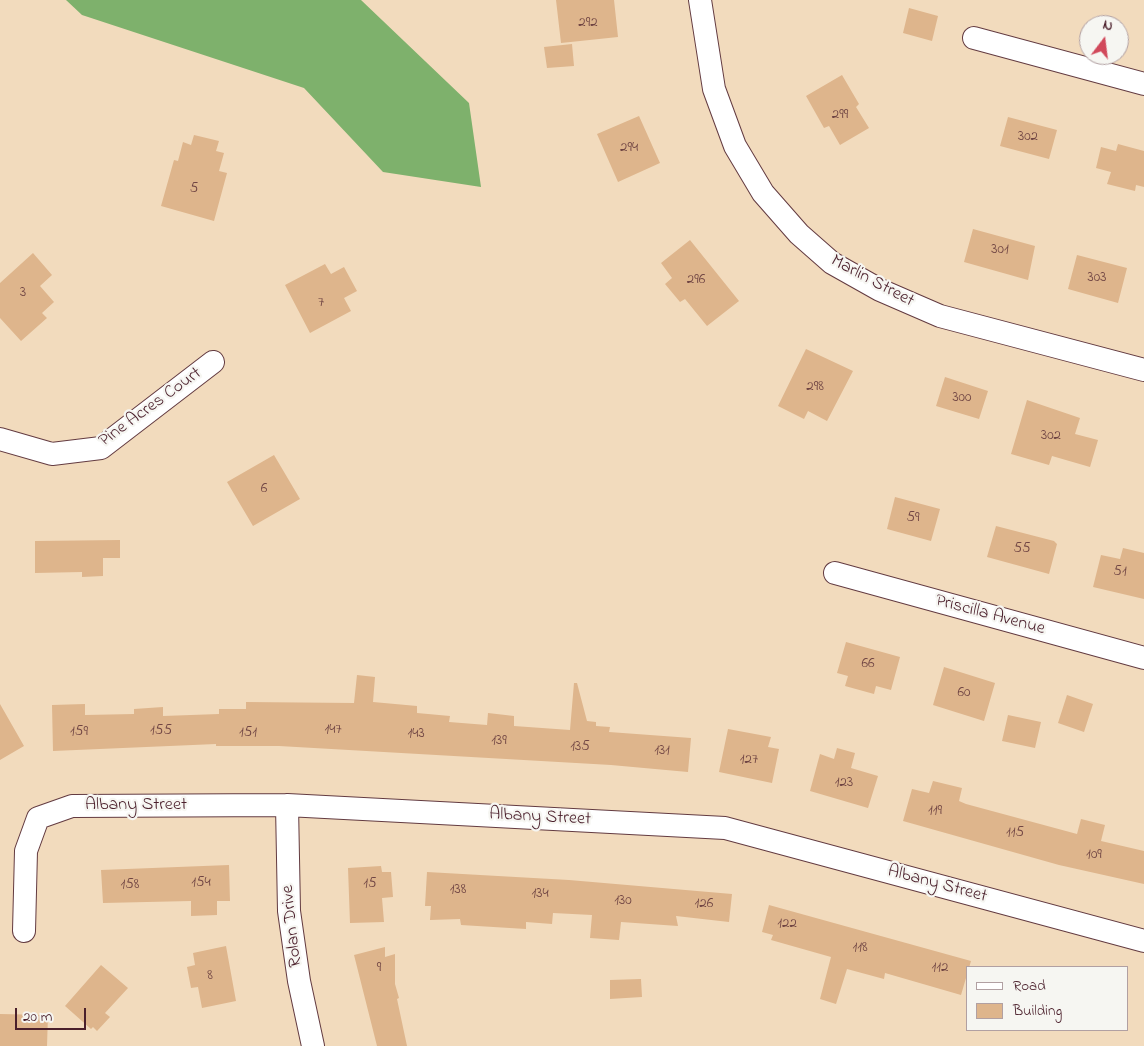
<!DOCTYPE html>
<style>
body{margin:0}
#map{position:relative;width:1144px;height:1046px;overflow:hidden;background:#f2dbbd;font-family:"Indie Flower",sans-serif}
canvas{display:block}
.legend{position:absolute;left:966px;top:966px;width:162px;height:65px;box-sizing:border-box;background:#f6f6f2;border:1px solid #b1a0a2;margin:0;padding:6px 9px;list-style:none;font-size:15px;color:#4a1f2b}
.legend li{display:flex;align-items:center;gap:10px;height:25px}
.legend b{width:25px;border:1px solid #b1a0a2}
.north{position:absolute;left:1079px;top:15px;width:50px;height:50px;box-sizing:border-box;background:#f6f6f2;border:1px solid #b1a0a2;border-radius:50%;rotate:15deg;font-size:14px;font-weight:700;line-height:20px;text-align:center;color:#4a1f2b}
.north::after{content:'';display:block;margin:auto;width:18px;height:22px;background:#d1495b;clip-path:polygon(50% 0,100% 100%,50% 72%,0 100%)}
.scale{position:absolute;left:15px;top:1008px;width:71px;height:22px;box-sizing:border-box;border:2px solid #4a1f2b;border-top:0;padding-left:6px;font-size:15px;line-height:18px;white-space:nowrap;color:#4a1f2b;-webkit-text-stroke:4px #f6f6f2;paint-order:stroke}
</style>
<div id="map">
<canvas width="1144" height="1046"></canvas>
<ul class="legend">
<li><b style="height:6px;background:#fff"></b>Road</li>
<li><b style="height:14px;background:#deb58c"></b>Building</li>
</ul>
<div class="north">N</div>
<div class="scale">20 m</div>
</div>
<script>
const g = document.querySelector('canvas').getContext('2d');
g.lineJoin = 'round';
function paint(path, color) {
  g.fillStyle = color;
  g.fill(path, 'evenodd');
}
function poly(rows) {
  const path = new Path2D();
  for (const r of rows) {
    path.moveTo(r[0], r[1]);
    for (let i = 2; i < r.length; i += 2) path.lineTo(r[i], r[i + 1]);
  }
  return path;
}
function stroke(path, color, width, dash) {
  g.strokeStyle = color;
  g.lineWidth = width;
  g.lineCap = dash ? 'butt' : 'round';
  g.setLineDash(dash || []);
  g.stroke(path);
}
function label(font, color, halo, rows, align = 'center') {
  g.font = font + ' "Indie Flower",sans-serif';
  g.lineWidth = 4.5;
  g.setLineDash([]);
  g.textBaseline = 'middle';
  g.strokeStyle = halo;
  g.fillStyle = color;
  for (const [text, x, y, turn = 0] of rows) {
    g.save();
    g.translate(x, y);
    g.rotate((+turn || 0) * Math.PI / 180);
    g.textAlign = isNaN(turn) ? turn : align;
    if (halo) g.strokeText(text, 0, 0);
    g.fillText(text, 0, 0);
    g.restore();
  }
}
paint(poly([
 [66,0,361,0,469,103,481,187,383,172,304,88,82,15]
]), '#7eb16c');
paint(poly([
 [556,0,614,0,618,37,561,43],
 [909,8,938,16,932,41,903,33],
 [572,44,574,66,547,68,544,47],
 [842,75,859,104,856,107,869,128,840,145,829,126,824,128,806,96],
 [639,116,660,163,618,182,597,134],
 [1008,117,1057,130,1049,159,1000,146],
 [194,135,219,141,216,151,224,153,219,171,227,173,214,221,161,206,174,160,178,161,183,142,191,145],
 [1118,144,1144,151,1144,187,1136,185,1135,191,1107,184,1111,172,1096,168,1101,147,1116,151],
 [973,229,1035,246,1028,280,964,262],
 [690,240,739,301,707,326,685,299,680,302,665,284,672,278,661,263],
 [33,253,52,275,40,286,54,302,42,313,47,318,21,341,0,318,0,283],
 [1077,255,1127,268,1118,303,1068,289],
 [325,264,331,274,344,267,357,291,344,298,351,311,310,333,285,285],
 [806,349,853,371,827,421,808,411,804,419,778,406],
 [945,377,988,391,979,419,936,406],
 [1027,400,1080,418,1075,434,1098,440,1090,467,1052,456,1049,465,1011,454],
 [274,455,300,499,253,526,227,482],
 [895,497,940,509,931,541,887,529],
 [996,526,1054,541,1057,544,1049,574,987,557],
 [120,540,120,558,103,558,103,576,82,577,82,572,35,573,35,541],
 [1123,548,1144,553,1144,599,1093,587,1101,555,1120,559],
 [846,642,900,657,891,690,876,686,874,694,845,686,848,676,837,673],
 [944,667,995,683,984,721,933,705],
 [357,675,375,677,373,702,417,706,417,713,450,716,449,722,487,725,488,713,514,716,514,726,570,730,574,683,577,683,587,721,596,722,596,726,610,727,609,732,691,738,688,772,611,765,279,746,216,746,216,744,53,751,52,705,85,704,85,715,134,714,134,709,163,707,163,716,219,714,219,709,246,709,246,702,354,703],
 [1067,695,1093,704,1084,732,1058,723],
 [0,704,24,746,0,760],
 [1008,715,1041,722,1035,748,1002,741],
 [728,729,771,737,768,747,779,749,772,783,719,772],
 [837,748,855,753,851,768,878,776,868,808,810,791,820,754,834,759],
 [933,781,962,788,959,801,966,804,1077,834,1081,819,1105,825,1101,841,1144,851,1144,884,1059,865,903,821,912,789,929,793],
 [229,865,230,901,217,901,217,915,191,916,191,901,103,903,101,870],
 [381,866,382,872,391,872,393,897,382,898,384,922,350,923,348,868],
 [427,872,569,880,732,894,729,922,676,916,678,926,621,922,619,940,590,938,592,915,553,913,552,924,526,922,526,929,461,925,460,919,430,920,431,906,425,906],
 [769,905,971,961,961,995,885,973,884,979,847,969,836,1004,820,999,831,957,771,940,773,935,762,932],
 [226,946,236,1001,202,1008,198,987,191,988,187,967,195,965,193,953],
 [385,947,385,957,395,954,395,984,399,998,397,999,407,1046,377,1046,354,955],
 [101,965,128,988,105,1013,110,1017,97,1031,93,1027,91,1029,65,1006],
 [641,979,642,997,610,999,610,980],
 [0,1014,48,1015,47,1046,0,1046]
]), '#deb58c');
const street = poly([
 [700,0,714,89,735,146,763,193,799,234,832,263,880,290,940,316,1144,370],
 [974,38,1144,84],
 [0,439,52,454,101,448,213,362],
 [835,573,1144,658],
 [287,805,289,911,299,981,313,1046],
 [24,931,26,851,38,818,72,806,287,805,725,828,1144,941]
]);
stroke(street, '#633b41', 24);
stroke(street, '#fff', 22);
label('15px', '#6f4443', null, [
 ["292",588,24],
 ["299",840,116],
 ["302",1028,138],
 ["294",629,149],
 ["5",194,190],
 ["301",1000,251],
 ["303",1097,279],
 ["296",696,281],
 ["3",23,294],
 ["7",321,304],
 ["298",815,388],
 ["300",962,399],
 ["302",1051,437],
 ["6",264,490],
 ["59",913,519],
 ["55",1022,550],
 ["51",1120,573],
 ["66",868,665],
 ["60",964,694],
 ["147",333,731],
 ["155",161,732],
 ["159",79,733],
 ["151",248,734],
 ["143",416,735],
 ["139",499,742],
 ["135",580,748],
 ["131",662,752],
 ["127",749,761],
 ["123",844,784],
 ["119",935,812],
 ["115",1015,834],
 ["109",1094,856],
 ["154",201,884],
 ["15",370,885],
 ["158",130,886],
 ["138",458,891],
 ["134",540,895],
 ["130",623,902],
 ["126",704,905],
 ["122",787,925],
 ["118",860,949],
 ["9",379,969],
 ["112",940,969],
 ["8",210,977]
]);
label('18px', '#4a1f2b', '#f6f6f2', [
 ["Marlin Street",872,282,28],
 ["Pine Acres Court",151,408,-36],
 ["Priscilla Avenue",990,616,15],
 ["Albany Street",136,806],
 ["Albany Street",540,818,3],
 ["Albany Street",937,885,15],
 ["Rolan Drive",293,926,-96]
]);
</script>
